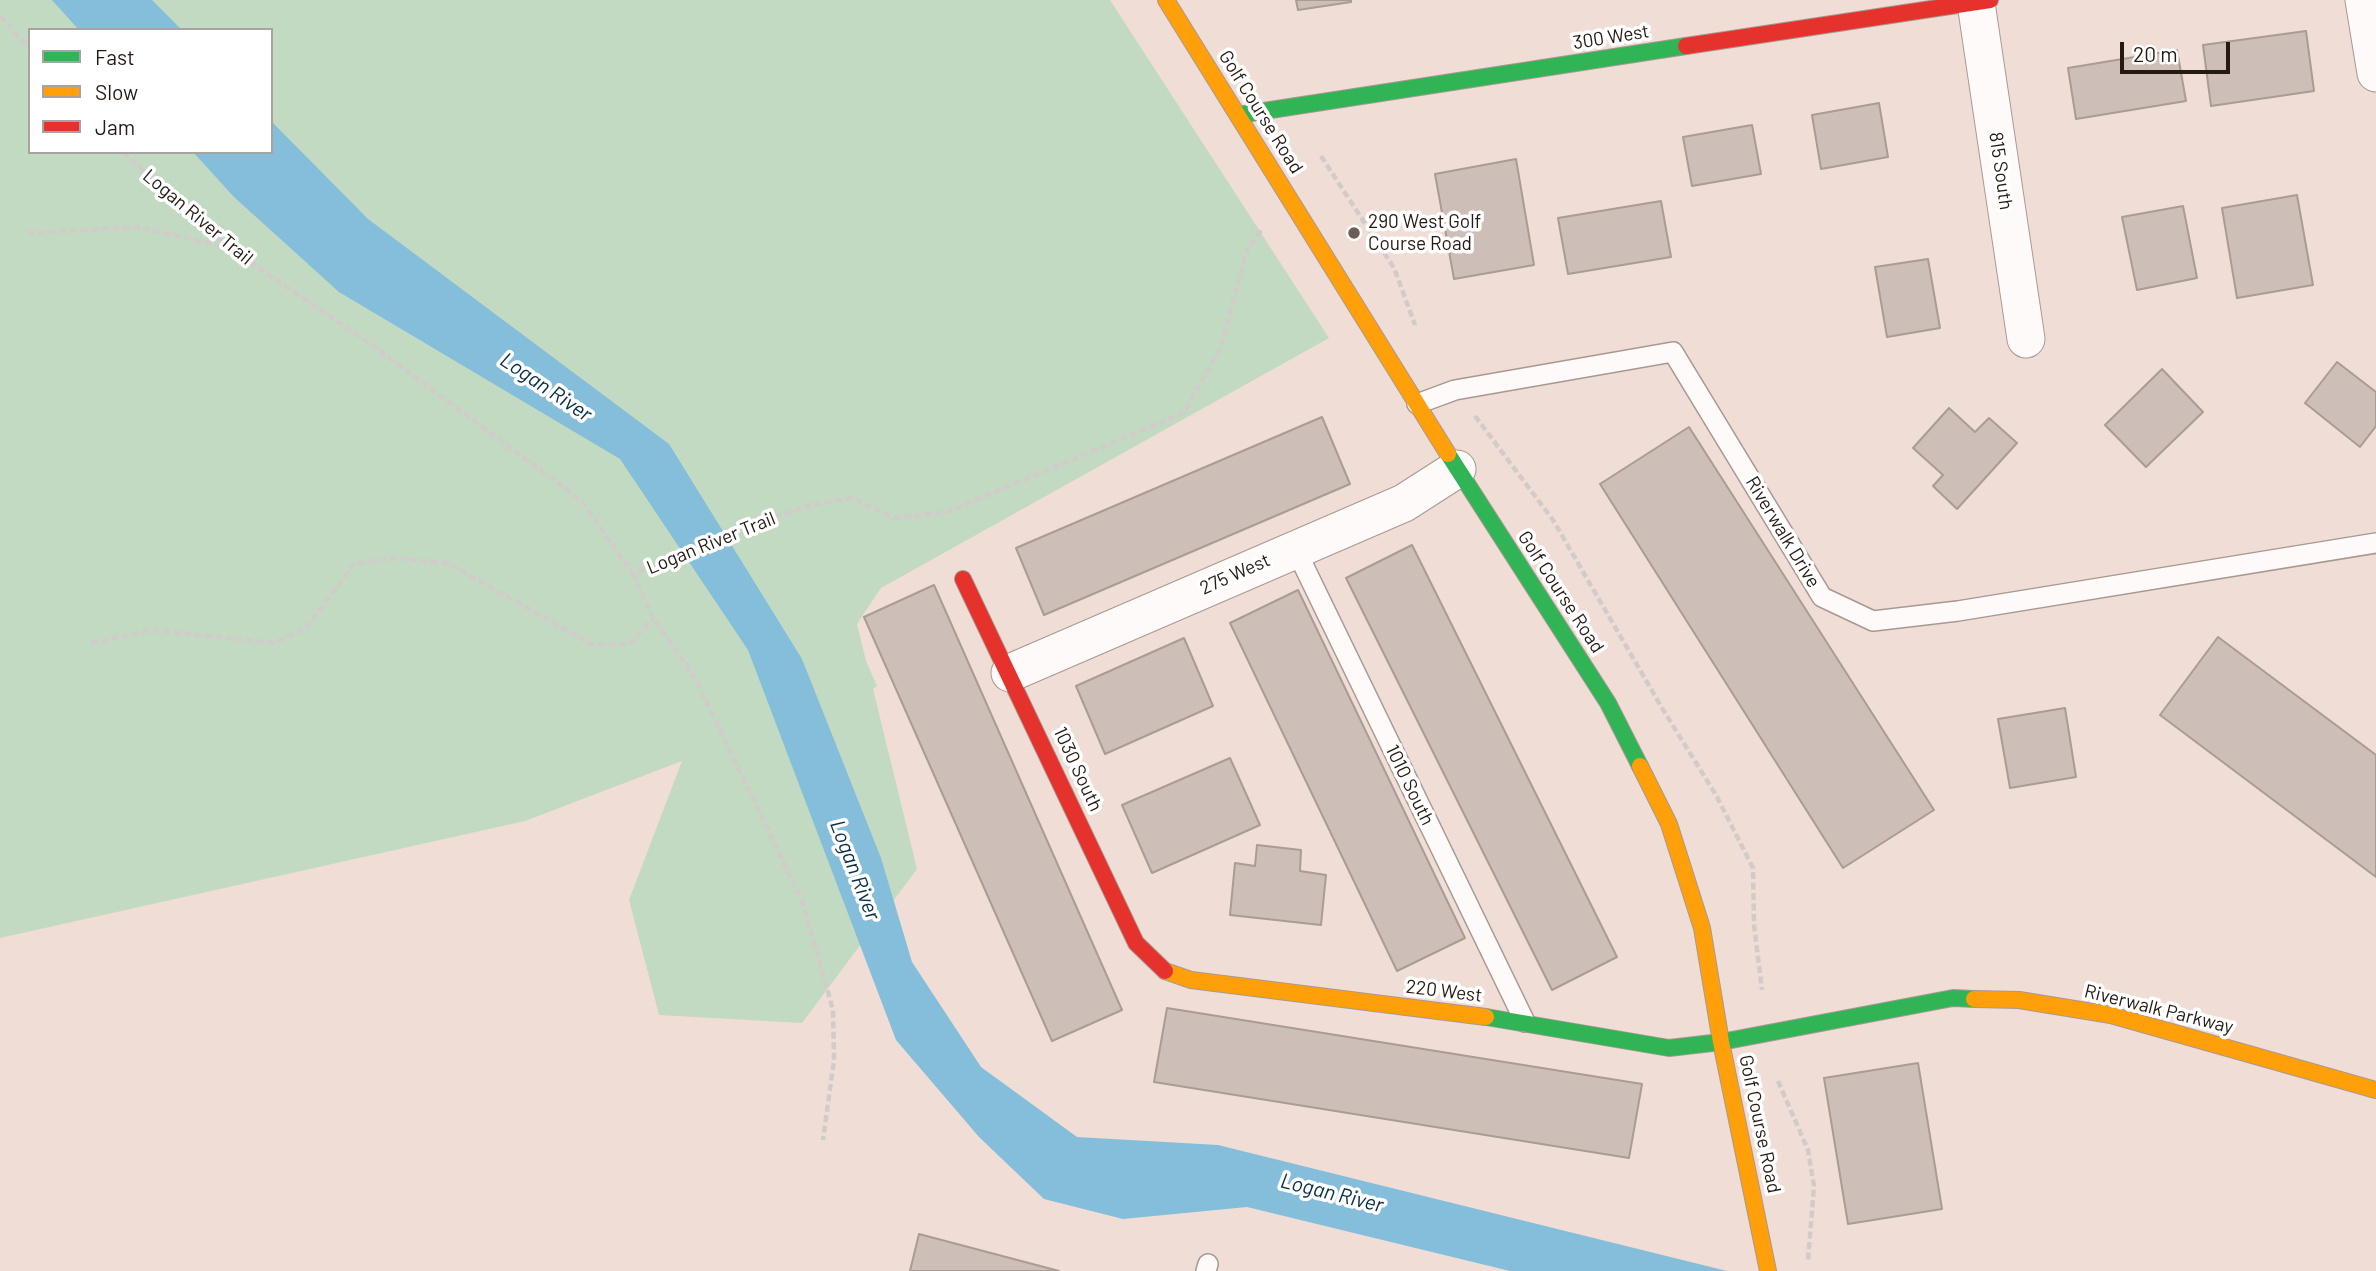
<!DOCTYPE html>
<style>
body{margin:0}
#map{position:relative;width:2376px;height:1271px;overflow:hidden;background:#f0ddd5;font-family:Barlow,sans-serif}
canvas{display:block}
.legend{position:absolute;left:28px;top:28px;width:245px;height:126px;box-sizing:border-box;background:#fff;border:2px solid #a8a3a1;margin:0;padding:9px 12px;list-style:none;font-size:21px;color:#251913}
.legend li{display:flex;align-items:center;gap:14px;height:35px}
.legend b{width:35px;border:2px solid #a8a3a1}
.scale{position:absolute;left:2120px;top:42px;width:110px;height:32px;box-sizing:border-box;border:4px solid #251913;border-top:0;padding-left:9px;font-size:21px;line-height:24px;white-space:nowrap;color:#251913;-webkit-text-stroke:5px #fff;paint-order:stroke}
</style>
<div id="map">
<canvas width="2376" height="1271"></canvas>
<ul class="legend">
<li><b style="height:9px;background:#30b455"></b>Fast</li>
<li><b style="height:9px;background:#ff9f0a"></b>Slow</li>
<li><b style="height:9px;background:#e5322d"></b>Jam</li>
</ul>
<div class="scale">20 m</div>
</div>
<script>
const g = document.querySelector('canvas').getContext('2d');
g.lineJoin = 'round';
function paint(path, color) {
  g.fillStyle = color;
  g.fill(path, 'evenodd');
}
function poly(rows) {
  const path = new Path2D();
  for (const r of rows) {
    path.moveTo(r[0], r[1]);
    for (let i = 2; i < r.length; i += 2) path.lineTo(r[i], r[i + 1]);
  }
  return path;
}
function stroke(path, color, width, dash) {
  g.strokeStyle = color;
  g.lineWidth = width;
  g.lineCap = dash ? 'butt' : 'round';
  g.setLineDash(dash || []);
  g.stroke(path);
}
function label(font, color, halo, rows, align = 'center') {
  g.font = font + ' Barlow,sans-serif';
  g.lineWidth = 7;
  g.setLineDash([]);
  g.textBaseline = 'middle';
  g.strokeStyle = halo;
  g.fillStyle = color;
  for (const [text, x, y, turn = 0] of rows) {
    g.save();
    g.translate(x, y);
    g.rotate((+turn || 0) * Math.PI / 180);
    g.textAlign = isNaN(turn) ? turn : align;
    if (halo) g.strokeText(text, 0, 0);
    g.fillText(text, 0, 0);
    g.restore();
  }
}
paint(poly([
 [0,0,1110,0,1329,338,881,588,857,624,866,661,877,686,873,689,917,869,802,1023,659,1015,629,900,682,761,525,821,0,938],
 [30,30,271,30,271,152,30,152]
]), '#c2dac2');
paint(poly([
 [52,0,152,0,182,30,79,30],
 [271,121,368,219,669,444,802,659,881,858,912,962,981,1067,1077,1137,1218,1145,1727,1271,1510,1271,1247,1207,1123,1219,1044,1199,979,1137,896,1040,748,650,620,459,339,292,234,197,193,152,271,152]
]), '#84beda');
const building = poly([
 [1296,0,1351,0,1351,2,1298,10,1296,0],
 [2306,31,2314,91,2211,106,2203,45,2306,31],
 [2177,50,2186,101,2076,119,2068,68,2177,50],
 [1879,103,1888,157,1821,169,1812,115,1879,103],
 [1752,125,1761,174,1692,186,1683,137,1752,125],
 [1516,159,1534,265,1454,279,1435,174,1516,159],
 [2297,195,2313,285,2237,298,2222,208,2297,195],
 [1661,201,1671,257,1568,274,1558,218,1661,201],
 [2183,206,2197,278,2137,290,2122,217,2183,206],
 [1928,259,1940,328,1887,337,1875,267,1928,259],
 [2337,362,2376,392,2376,426,2360,447,2305,403,2337,362],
 [2162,369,2203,412,2146,467,2105,425,2162,369],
 [1949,408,1975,432,1989,418,2017,443,1957,509,1933,486,1943,475,1913,448,1949,408],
 [1322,417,1350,484,1044,615,1016,548,1322,417],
 [1689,427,1934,810,1843,868,1600,484,1689,427],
 [1412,545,1617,957,1552,990,1346,578,1412,545],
 [934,585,1122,1010,1052,1041,864,617,934,585],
 [1298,590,1465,938,1397,971,1230,623,1298,590],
 [2218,637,2376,755,2376,877,2160,715,2218,637],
 [1184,638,1213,706,1105,754,1076,686,1184,638],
 [2065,708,2076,777,2010,788,1998,719,2065,708],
 [1230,758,1260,825,1152,873,1122,805,1230,758],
 [1257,845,1301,850,1300,871,1326,875,1321,925,1230,915,1235,863,1255,866,1257,845],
 [1167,1008,1642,1084,1629,1158,1154,1082,1167,1008],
 [1918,1063,1942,1209,1848,1224,1824,1078,1918,1063],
 [919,1234,1059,1271,910,1271,919,1234]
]);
paint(building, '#cdbfb7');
stroke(building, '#a89c94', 2);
const lane = poly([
 [1417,404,1455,390,1673,352,1822,597,1873,621,1958,611,2376,543],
 [1295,548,1525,1022],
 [1206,1271,1208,1264]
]);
const street = poly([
 [2364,0,2376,73],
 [1976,3,2026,339],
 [1010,673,1404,503,1457,469]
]);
const fast = poly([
 [1238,115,1686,46],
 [1448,454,1608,703,1640,766],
 [1486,1017,1669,1048,1721,1042,1953,998,1974,999]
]);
const slow = poly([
 [1166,0,1448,454],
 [1640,766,1669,824,1702,928,1721,1042,1768,1271],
 [1165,971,1191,980,1486,1017],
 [1974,999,2019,1000,2111,1015,2376,1090]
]);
const jam = poly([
 [1686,46,1990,0],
 [963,579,1136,943,1165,971]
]);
stroke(lane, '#a79992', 22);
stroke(street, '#a79992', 39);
stroke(fast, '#a79992', 18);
stroke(slow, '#a79992', 18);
stroke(jam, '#a79992', 18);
stroke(poly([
 [0,16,30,49],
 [123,152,227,247,361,337,582,501,633,574,742,528,811,505,852,498,894,518,947,512,1184,413,1221,347,1247,250,1262,229],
 [1321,156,1394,268,1415,325],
 [28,233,137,227,226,247],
 [1475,416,1553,520,1662,708,1716,795,1753,868,1754,925,1762,990],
 [633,574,653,618,694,676,803,903,833,1010,834,1060,823,1140],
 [91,643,151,630,274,643,306,628,354,564,393,558,448,563,593,645,629,644,653,618],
 [1778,1081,1808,1150,1814,1186,1808,1260]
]), '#d1ccc9', 4.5, [7, 3.5]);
stroke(lane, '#fdfaf9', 19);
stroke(street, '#fdfaf9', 37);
stroke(fast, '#30b455', 16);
stroke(slow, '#ff9f0a', 16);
stroke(jam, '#e5322d', 16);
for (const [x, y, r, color] of [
 [1354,233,7,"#6c5e57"]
]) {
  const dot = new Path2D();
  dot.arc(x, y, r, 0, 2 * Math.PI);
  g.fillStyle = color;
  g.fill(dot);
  stroke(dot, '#fff', 2.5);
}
label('19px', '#251913', '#fff', [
 ["300 West",1611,37,-9],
 ["Golf Course Road",1261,112,58],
 ["815 South",2001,171,82],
 ["Logan River Trail",198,217,40],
 ["Riverwalk Drive",1783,532,59],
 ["Logan River Trail",711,543,-22],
 ["275 West",1235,574,-24],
 ["Golf Course Road",1561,592,57],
 ["1030 South",1078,769,65],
 ["1010 South",1410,785,64],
 ["220 West",1444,991,7],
 ["Riverwalk Parkway",2159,1009,14],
 ["Golf Course Road",1760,1124,78]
]);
label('19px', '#251913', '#fff', [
 ["290 West Golf",1368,222],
 ["Course Road",1368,244]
], 'left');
label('italic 21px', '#063042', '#fff', [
 ["Logan River",546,387,34],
 ["Logan River",855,870,69],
 ["Logan River",1332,1193,14]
]);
</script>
